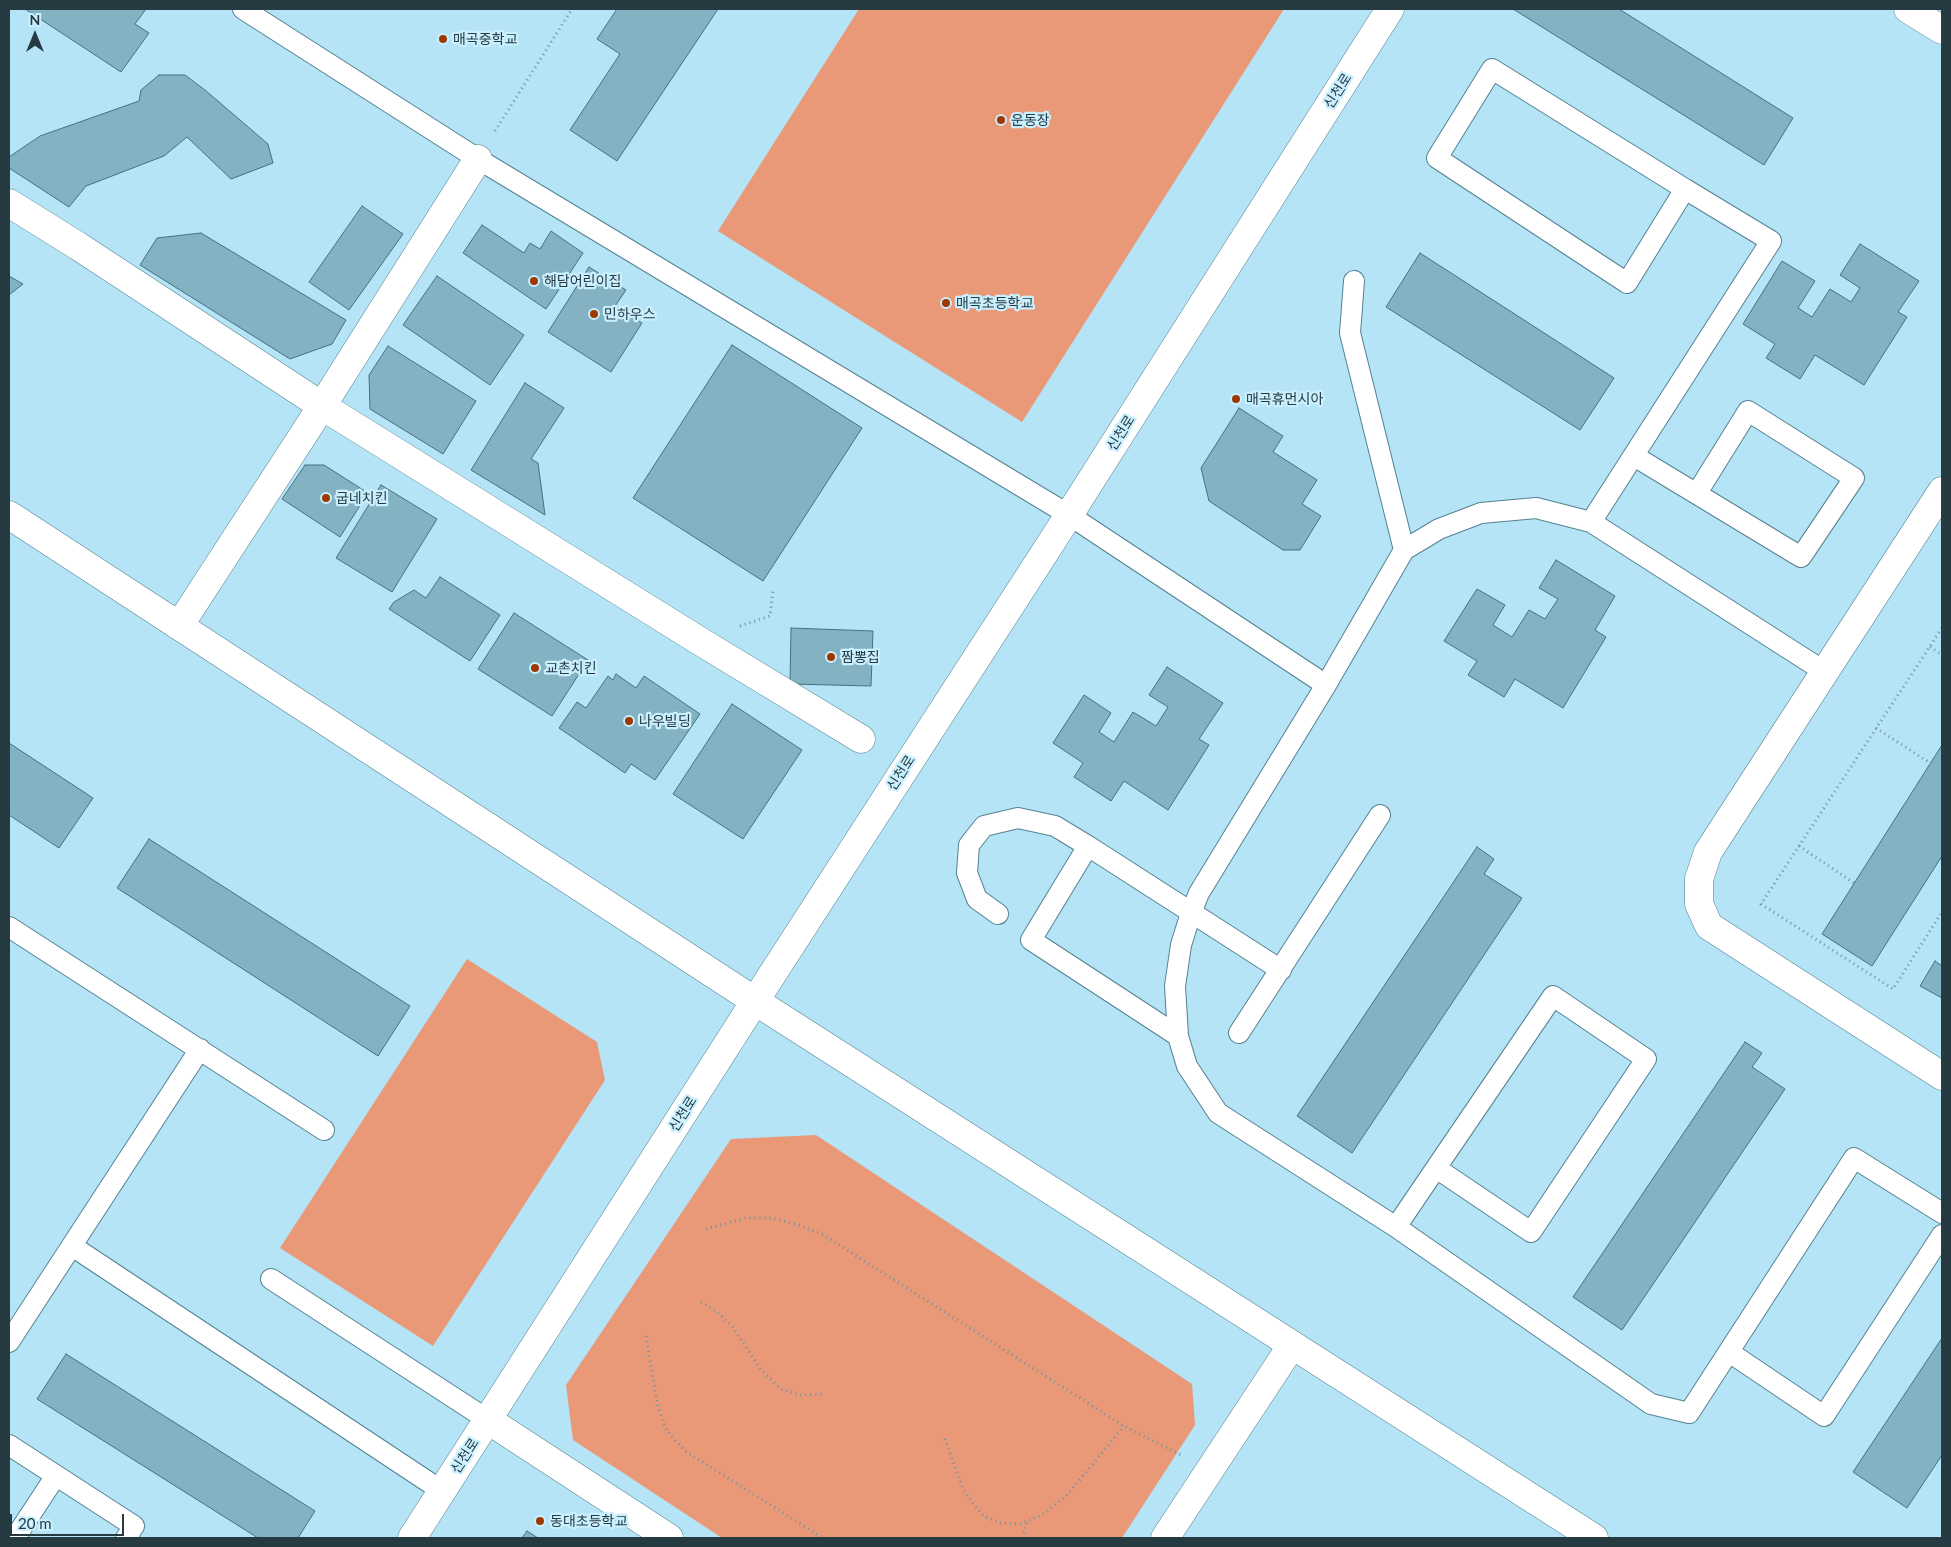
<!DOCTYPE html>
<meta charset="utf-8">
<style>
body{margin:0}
#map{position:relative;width:1951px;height:1547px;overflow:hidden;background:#b4e4f6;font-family:Lato,sans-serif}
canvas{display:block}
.frame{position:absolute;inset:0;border:10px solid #263a41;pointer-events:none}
.north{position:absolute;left:10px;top:10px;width:50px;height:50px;-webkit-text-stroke:4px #caf0ff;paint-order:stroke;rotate:0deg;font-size:14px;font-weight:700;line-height:20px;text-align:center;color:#263a41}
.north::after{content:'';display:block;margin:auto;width:18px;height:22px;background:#263a41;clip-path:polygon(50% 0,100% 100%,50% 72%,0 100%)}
.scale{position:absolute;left:10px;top:1514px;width:114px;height:22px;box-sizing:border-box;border:2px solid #263a41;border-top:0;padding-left:6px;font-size:15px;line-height:18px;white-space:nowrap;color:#263a41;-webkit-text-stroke:4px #caf0ff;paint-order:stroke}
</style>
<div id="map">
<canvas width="1951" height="1547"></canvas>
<div class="frame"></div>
<div class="north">N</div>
<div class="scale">20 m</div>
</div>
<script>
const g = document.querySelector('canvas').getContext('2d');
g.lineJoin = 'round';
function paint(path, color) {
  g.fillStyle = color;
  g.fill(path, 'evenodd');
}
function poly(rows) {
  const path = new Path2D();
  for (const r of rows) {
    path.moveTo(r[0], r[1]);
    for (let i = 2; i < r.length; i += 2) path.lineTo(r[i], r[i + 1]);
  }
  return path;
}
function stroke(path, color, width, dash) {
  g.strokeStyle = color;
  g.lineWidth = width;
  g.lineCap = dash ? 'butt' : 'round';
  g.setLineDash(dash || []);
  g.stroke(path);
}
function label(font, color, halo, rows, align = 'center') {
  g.font = font + ' Lato,"Noto Sans KR",sans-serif';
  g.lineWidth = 4.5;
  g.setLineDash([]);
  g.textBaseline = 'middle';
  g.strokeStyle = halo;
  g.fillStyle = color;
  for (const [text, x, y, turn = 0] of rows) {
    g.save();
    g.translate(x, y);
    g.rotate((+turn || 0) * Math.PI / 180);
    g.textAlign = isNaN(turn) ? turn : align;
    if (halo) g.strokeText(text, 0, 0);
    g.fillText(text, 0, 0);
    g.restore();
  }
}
paint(poly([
 [859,9,1284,9,1022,422,718,231],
 [467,959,597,1042,605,1080,433,1346,280,1248],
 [816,1135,1192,1384,1195,1425,1122,1538,722,1538,573,1440,566,1385,731,1139]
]), '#ea9978');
const building = poly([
 [25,9,146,9,135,24,149,33,121,72,25,9],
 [617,9,718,9,617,161,570,130,620,54,597,39,617,9],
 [1513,9,1619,9,1793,118,1764,165,1513,9],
 [159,75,185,75,205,90,268,144,273,163,231,179,187,137,164,156,86,186,69,207,9,168,9,157,40,136,139,101,141,90,159,75],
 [362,206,403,234,349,310,309,282,362,206],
 [482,225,524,253,530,243,540,249,551,231,583,253,546,309,463,253,482,225],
 [201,233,346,320,332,344,290,359,140,265,157,238,201,233],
 [1860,244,1919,281,1898,312,1907,317,1864,385,1815,355,1800,379,1766,358,1775,344,1743,324,1782,261,1815,281,1798,308,1812,317,1830,289,1851,302,1860,288,1840,275,1860,244],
 [1420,253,1614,378,1580,430,1386,307,1420,253],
 [589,267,626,290,615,306,642,323,611,372,548,332,589,267],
 [9,276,23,284,9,295,9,276],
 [437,276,524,335,490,385,403,325,437,276],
 [732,345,862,428,763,581,633,498,732,345],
 [388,346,476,401,443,454,370,409,369,375,388,346],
 [525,383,564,408,531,459,538,463,545,515,471,470,525,383],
 [1239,408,1283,436,1273,452,1317,480,1302,504,1321,516,1300,550,1283,550,1209,501,1201,468,1239,408],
 [305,465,324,465,368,493,340,537,282,499,305,465],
 [381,485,437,519,392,592,336,558,381,485],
 [1556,560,1615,596,1595,630,1606,637,1563,708,1515,679,1504,697,1468,675,1477,661,1444,641,1477,589,1505,605,1493,625,1512,637,1529,610,1545,619,1558,599,1539,588,1556,560],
 [440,577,500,615,470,661,389,609,394,602,414,590,426,598,440,577],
 [514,613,588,660,552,716,478,669,514,613],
 [791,628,873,631,871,686,790,684,791,628],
 [1167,667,1223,703,1199,739,1209,745,1168,810,1124,781,1111,801,1074,777,1083,763,1053,743,1084,695,1111,713,1099,732,1114,742,1133,712,1156,726,1168,707,1149,695,1167,667],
 [616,674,636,688,644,676,700,714,655,780,631,764,625,773,559,728,577,702,586,708,608,676,613,680,616,674],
 [732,704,802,750,743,839,673,794,732,704],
 [9,743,93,798,59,848,9,815,9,743],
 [1942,745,1942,856,1872,966,1822,934,1942,745],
 [149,839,410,1006,378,1056,117,888,149,839],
 [1477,847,1494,859,1484,874,1522,898,1352,1153,1297,1116,1477,847],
 [1935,961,1942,966,1942,998,1920,986,1935,961],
 [1745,1042,1762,1053,1752,1067,1785,1089,1622,1330,1573,1297,1745,1042],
 [1942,1338,1942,1455,1907,1508,1853,1472,1942,1338],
 [66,1354,315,1511,298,1538,258,1538,37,1399,66,1354],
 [527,1531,538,1538,522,1538,527,1531]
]);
paint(building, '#83b2c3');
stroke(building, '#447181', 1);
const service = poly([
 [243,9,478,159,1069,515,1326,685],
 [1492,69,1685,189,1627,283,1437,158,1492,69],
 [1354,281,1350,333,1404,550,1326,685,1199,893,1191,913,1181,945,1175,986,1178,1036,1187,1066,1218,1113,1396,1227,1651,1404,1689,1413,1854,1158,1942,1213],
 [1634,456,1801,557,1854,478,1748,411,1697,493],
 [1591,522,1771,241,1685,189],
 [1404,550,1439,529,1481,513,1536,508,1591,522,1825,672],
 [998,914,977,899,967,873,969,845,984,826,1018,818,1055,826,1088,846],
 [9,927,324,1130],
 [1239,1033,1380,815],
 [1178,1036,1031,940,1088,846,1281,970],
 [1396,1227,1436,1168,1553,996,1646,1059,1531,1232,1436,1168],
 [72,1246,442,1491],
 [271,1279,488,1420],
 [9,1342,200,1049],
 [1729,1352,1824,1416,1942,1235],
 [9,1445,134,1526,126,1538],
 [15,1538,55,1477]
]);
const minor = poly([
 [9,203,78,246,322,406,698,640,861,739],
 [1942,491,1708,852,1699,879,1699,904,1709,926,1942,1076],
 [179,626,322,406,478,159],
 [488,1420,669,1538],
 [1165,1538,1292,1345]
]);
const tertiary = poly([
 [1908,9,1942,30],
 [9,515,755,1001,1594,1538],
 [412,1538,755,1001,1069,515,1390,9]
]);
stroke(service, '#548292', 22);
stroke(minor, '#548292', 29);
stroke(tertiary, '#548292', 29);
stroke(poly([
 [495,131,572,9],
 [740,626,770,616,773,591],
 [1942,628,1761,904,1893,989,1942,912],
 [1930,647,1942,655],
 [1876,728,1930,763],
 [1799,846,1854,883],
 [706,1229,746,1218,771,1218,796,1224,822,1234,1124,1426,1181,1455],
 [701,1302,717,1312,732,1326,761,1370,781,1389,799,1395,825,1394],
 [646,1336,658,1407,667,1431,685,1451,823,1538],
 [945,1439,963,1489,975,1506,985,1517,1001,1523,1020,1524,1042,1515,1068,1494,1124,1426],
 [1022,1538,1028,1521]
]), '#70939f', 3, [1, 4]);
stroke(service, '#fff', 20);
stroke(minor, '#fff', 28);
stroke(tertiary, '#fff', 28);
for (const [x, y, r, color] of [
 [443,39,5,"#9d3900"],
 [1001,120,5,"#9d3900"],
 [534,281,5,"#9d3900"],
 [946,303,5,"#9d3900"],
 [594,314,5,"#9d3900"],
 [1236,399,5,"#9d3900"],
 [326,498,5,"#9d3900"],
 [831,657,5,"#9d3900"],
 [535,668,5,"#9d3900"],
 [629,721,5,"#9d3900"],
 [540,1521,5,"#9d3900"]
]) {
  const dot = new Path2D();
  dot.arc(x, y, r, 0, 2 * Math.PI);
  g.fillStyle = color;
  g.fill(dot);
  stroke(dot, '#caf0ff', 2);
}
label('14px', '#263a41', '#caf0ff', [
 ["매곡중학교",453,39],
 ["운동장",1011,120],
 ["해담어린이집",544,281],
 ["매곡초등학교",956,303],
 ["민하우스",604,314],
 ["매곡휴먼시아",1246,399],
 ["굽네치킨",336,498],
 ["짬뽕집",841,657],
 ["교촌치킨",545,668],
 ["나우빌딩",639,721],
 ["동대초등학교",550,1521]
], 'left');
label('14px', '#263a41', '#caf0ff', [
 ["신천로",1338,91,-58],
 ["신천로",1121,433,-58],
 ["신천로",901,773,-57],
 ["신천로",683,1114,-58],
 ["신천로",465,1456,-57]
]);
</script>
